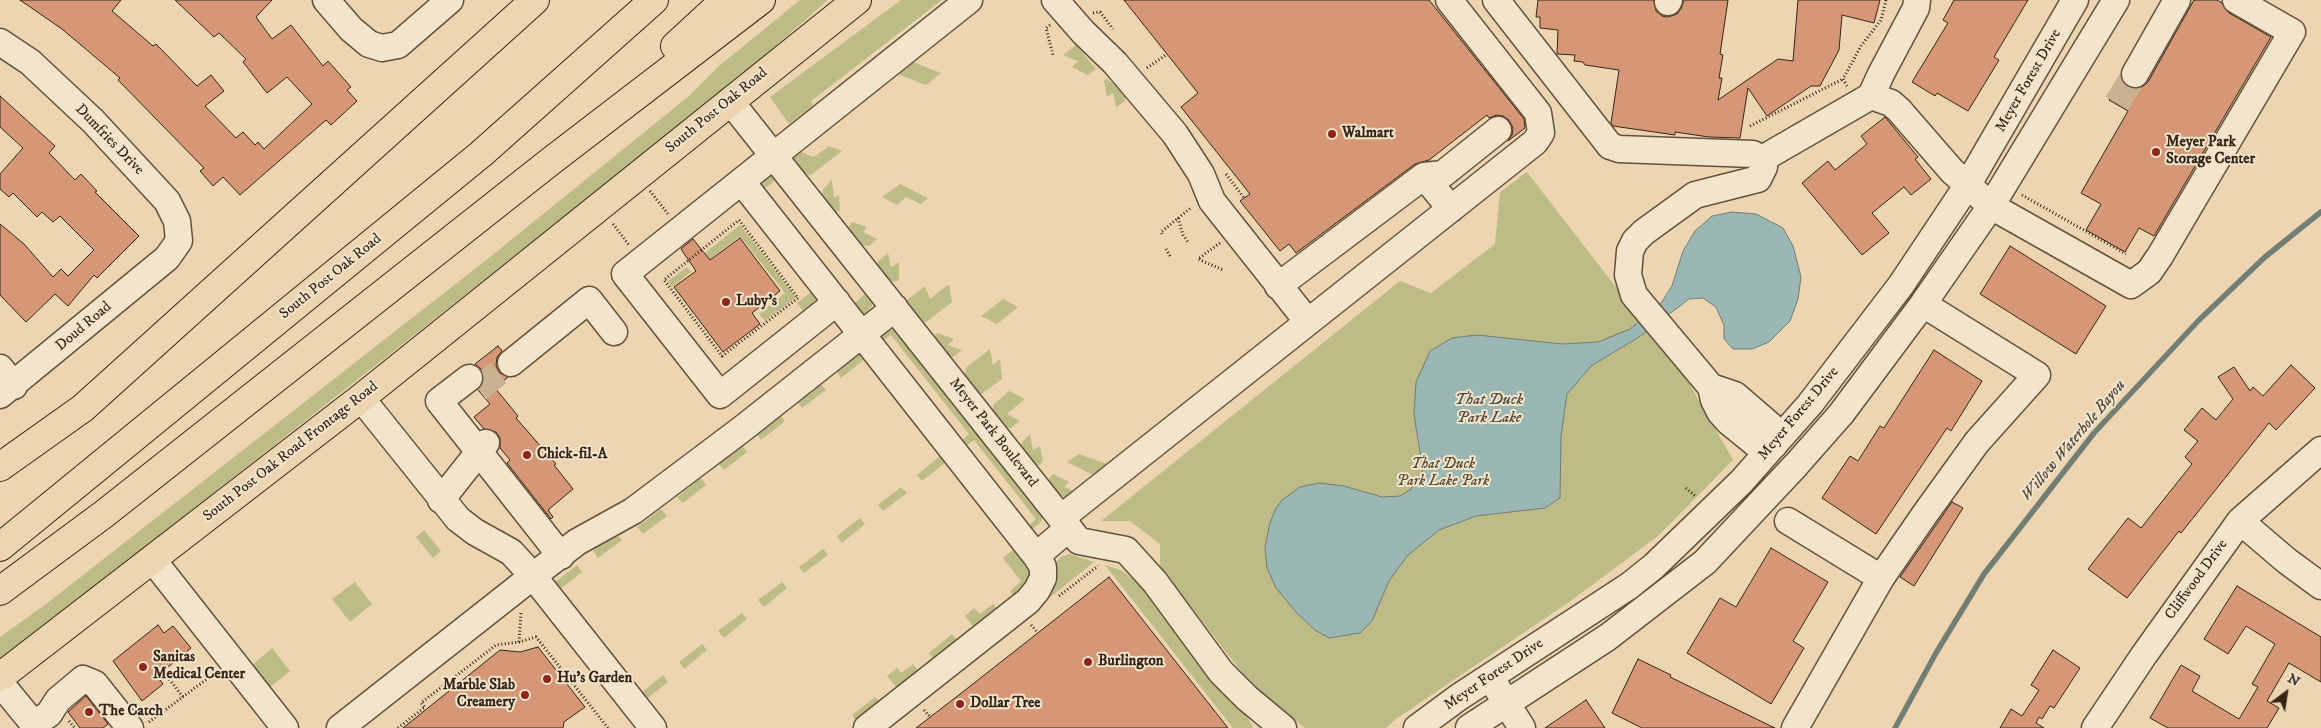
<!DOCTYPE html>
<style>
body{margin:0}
#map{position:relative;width:2321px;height:728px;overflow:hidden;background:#ecd5b0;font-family:"IM FELL DW Pica",serif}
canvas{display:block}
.north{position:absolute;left:2261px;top:668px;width:50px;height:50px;-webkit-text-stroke:4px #f3e4cc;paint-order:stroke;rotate:31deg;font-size:14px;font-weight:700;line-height:20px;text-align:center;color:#362516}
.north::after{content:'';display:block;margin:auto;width:18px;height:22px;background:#362516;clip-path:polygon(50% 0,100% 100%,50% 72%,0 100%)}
</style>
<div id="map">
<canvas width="2321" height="728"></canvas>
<div class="north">N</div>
</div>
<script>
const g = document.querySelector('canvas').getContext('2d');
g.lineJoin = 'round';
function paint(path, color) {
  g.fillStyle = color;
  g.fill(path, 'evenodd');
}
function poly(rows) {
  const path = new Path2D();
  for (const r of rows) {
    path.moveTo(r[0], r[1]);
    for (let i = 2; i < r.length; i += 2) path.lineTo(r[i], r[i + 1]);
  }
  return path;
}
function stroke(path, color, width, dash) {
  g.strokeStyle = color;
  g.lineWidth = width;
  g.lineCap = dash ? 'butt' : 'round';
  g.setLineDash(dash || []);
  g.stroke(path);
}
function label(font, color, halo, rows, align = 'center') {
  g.font = font + ' "IM FELL DW Pica",serif';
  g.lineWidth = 4;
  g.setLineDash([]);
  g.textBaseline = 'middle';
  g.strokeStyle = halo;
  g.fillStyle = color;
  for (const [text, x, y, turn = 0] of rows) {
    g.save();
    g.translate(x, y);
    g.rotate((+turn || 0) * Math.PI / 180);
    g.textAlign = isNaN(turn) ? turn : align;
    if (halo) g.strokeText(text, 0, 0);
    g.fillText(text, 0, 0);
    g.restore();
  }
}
paint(poly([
 [800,0,828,0,724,91,0,661,0,637,46,604,485,261,689,96,719,66],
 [901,0,942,0,811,101,813,105,789,124,770,97],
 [1076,45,1096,69,1088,75,1072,67,1078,61,1063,55],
 [910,61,941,73,926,85,895,73],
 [1107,79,1126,93,1125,101,1116,107,1113,93,1107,97,1104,80],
 [829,146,842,151,811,175,804,173,793,159,793,153,796,150,814,157],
 [1527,172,1686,378,1733,460,1658,536,1572,600,1396,719,1386,728,1305,728,1251,684,1160,567,1160,544,1130,521,1101,521,1400,281,1431,293,1495,244,1500,192],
 [766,176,775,176,871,296,872,306,866,313,858,313,853,305,865,294,775,181,761,191,759,185,760,180],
 [832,180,834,198,839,195,840,210,838,212,832,210,822,198,823,189],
 [900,184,928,198,921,204,906,197,897,205,882,197],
 [852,222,867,227,863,232,877,239,869,246,861,245,850,232,849,227],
 [740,225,796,297,765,321,759,314,785,293,740,236,710,259,705,253],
 [888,253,891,267,899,262,899,280,893,282,886,277,877,266,878,261],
 [687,267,691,272,672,287,667,282],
 [949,284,952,302,926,322,919,320,908,306,907,300,925,286,930,299],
 [815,289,820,301,805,314,797,303],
 [1003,299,1018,307,997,324,981,316],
 [894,326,1043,516,1041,522,1028,533,1025,529,1036,519,974,440,963,448,959,443,969,434,891,335,879,344,879,337],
 [938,333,954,339,948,345,962,350,953,357,947,354,936,341,935,335],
 [990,349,993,365,1000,359,1002,379,980,395,964,375,967,367],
 [859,353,865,359,841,378,836,371],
 [820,383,826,390,802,408,797,401],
 [1009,391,1025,399,1007,414,1020,421,1011,428,1005,427,993,413,993,405],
 [779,414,785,421,761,440,756,433],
 [1030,434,1033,450,1040,446,1043,461,1039,465,1033,463,1021,447,1022,442],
 [742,445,747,452,724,470,718,463],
 [1079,454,1110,465,1097,477,1067,462],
 [940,456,945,463,922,481,917,475],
 [1053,474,1069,482,1064,487,1076,492,1069,498,1057,495,1047,481],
 [701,478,706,485,683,503,677,497],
 [901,487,907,493,883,511,878,505],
 [661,509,667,516,643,534,637,527],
 [860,518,865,524,842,543,837,536],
 [424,530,441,551,433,558,416,537],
 [616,533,622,540,598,558,593,551],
 [1015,548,1029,566,1031,574,1029,583,1014,596,1010,591,1021,581,1003,558],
 [823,549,828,555,804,573,799,567],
 [1069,554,1094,562,1043,603,1053,587,1055,563,1061,557],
 [577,565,582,572,559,590,554,583],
 [1105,565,1121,570,1149,591,1243,708,1253,728,1233,728],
 [355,582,372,604,350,622,332,599],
 [782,582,787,588,764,607,758,600],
 [993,604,998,610,975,629,965,616,974,608,980,614],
 [742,613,747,619,724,638,718,631],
 [952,634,957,640,934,659,929,653],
 [702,644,707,650,684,669,679,662],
 [272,648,290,671,268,689,250,667],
 [913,664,918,671,897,688,887,676,897,668,901,673],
 [663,675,668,682,645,700,640,694],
 [875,697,880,702,856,721,852,715]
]), '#bdbc87');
const water = poly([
 [1732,212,1756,214,1783,228,1793,246,1801,277,1798,299,1790,321,1769,342,1752,349,1733,349,1724,339,1724,325,1716,307,1703,298,1689,299,1639,337,1591,366,1567,394,1561,436,1560,498,1545,508,1476,516,1439,530,1407,556,1389,581,1372,621,1360,633,1329,638,1315,630,1297,613,1276,588,1267,568,1265,547,1270,523,1276,508,1282,500,1300,487,1319,483,1344,486,1382,497,1400,496,1411,489,1423,470,1414,415,1416,382,1430,351,1452,338,1477,335,1562,344,1598,342,1630,329,1661,303,1672,286,1683,251,1695,231,1712,216,1732,212]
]);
paint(water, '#9ab7b3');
stroke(water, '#727d74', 1);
stroke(poly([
 [1895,728,1936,653,1984,574,2094,433,2199,320,2265,257,2321,212]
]), '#727d74', 5.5);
const building = poly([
 [20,0,121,0,112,11,153,46,156,44,197,86,211,75,224,91,205,106,236,138,243,132,255,145,258,142,264,149,312,104,287,77,267,93,243,62,246,59,219,33,214,37,175,0,272,0,256,17,272,39,291,25,323,66,328,61,351,87,347,90,357,101,331,125,326,120,240,195,223,177,213,186,200,171,204,168,118,80,120,78,62,29,20,0],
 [1124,0,1429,0,1524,119,1525,128,1508,141,1512,135,1513,128,1509,120,1503,116,1496,115,1489,118,1487,115,1429,160,1415,164,1296,253,1289,244,1280,251,1240,201,1250,194,1181,107,1198,93,1124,0],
 [1538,0,1654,0,1656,11,1662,16,1668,17,1677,14,1681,9,1684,0,1728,0,1720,54,1723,55,1719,78,1722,78,1718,100,1778,59,1793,61,1798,0,1880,0,1874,23,1842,15,1839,50,1820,86,1811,86,1767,116,1748,88,1740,138,1709,137,1675,132,1675,135,1613,126,1611,123,1619,70,1585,65,1583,62,1574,61,1575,55,1557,54,1558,30,1540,28,1540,17,1536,17,1538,0],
 [1954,0,2028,0,1994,57,1999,60,1968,111,1937,93,1935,96,1912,82,1948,23,1943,20,1954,0],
 [2194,0,2217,0,2222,3,2229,13,2271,37,2154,236,2139,228,2125,252,2086,230,2101,204,2081,193,2128,111,2109,100,2121,79,2127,87,2135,89,2142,87,2148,82,2194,0],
 [0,96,55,146,49,153,75,180,81,174,97,191,95,192,139,236,97,278,94,275,68,306,55,294,26,322,0,295,0,224,24,244,53,277,61,269,68,276,94,250,60,216,53,222,42,212,37,217,13,193,9,197,0,189,0,174,23,148,0,127,0,96],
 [1885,117,1918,157,1915,159,1931,179,1911,195,1904,187,1872,213,1889,233,1862,255,1802,183,1828,161,1835,170,1867,144,1861,136,1885,117],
 [740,238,780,291,752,313,760,324,723,352,674,287,696,271,681,249,693,239,710,260,740,238],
 [2010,246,2106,306,2076,354,1980,294,2010,246],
 [498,346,502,351,497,357,496,366,500,373,508,377,495,388,518,416,516,418,556,464,554,465,573,489,548,510,553,517,551,519,507,463,510,460,500,448,500,438,496,432,484,429,474,417,490,404,478,390,483,383,484,376,481,369,475,364,498,346],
 [1934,350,1982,381,1951,431,1947,428,1876,534,1822,498,1850,456,1858,461,1880,426,1884,428,1934,350],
 [2291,365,2315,388,2276,430,2269,423,2181,533,2179,531,2127,598,2088,569,2128,518,2141,528,2192,464,2185,457,2198,441,2184,430,2202,408,2216,420,2233,399,2218,377,2234,367,2250,391,2253,387,2263,396,2291,365],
 [1952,502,1963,508,1914,586,1900,577,1952,502],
 [1771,548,1828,582,1793,641,1804,648,1771,704,1687,653,1720,598,1736,607,1771,548],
 [1109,577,1228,728,916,728,964,691,1109,577],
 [2237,586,2321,637,2321,682,2289,663,2267,701,2279,708,2267,728,2168,728,2150,718,2181,665,2200,676,2192,691,2239,719,2258,687,2252,684,2275,644,2246,626,2228,654,2204,639,2237,586],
 [158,625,164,633,173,626,191,648,157,676,163,684,142,701,113,661,158,625],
 [538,647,585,707,564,722,563,728,403,728,500,650,520,652,538,647],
 [2053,650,2080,668,2054,708,2050,706,2042,719,2039,717,2036,723,2044,728,2000,728,2011,709,2022,716,2039,690,2031,685,2053,650],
 [1638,659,1671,675,1670,677,1775,728,1642,728,1612,713,1638,659],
 [86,696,108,724,103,728,80,728,68,712,86,696],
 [1586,700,1605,728,1545,728,1586,700]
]);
paint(building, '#d59775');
stroke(building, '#362516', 1);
stroke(poly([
 [2117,103,2135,74],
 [478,389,511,363]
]), '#c8b291', 26, [26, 13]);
const minor = poly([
 [326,0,351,29,369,44,382,48,398,45,450,0],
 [1055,0,1083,32,1115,63,1175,134,1201,174,1212,201,1308,322],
 [1496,0,1610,146,1619,149,1753,154,1762,159,1764,167,1758,179,1695,195,1644,232,1635,241,1630,251,1628,275,1634,295,1711,387],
 [1668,2,1669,0],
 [0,42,30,62,93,121,167,201,177,221,179,241,167,258,0,395],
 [2135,74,2177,0],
 [1871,96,1891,103,1899,110,1952,171,1991,206,2131,285,2149,272,2160,256,2292,32,2236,0],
 [730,101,1079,541,1126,550,1155,582,1221,672,1247,698,1283,728],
 [1762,159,1871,96,1881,74,1916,8,1917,0],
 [742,182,1036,556],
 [1451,209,1424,176,1443,174,1498,130],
 [1278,286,1424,176],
 [837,302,720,395,625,274,969,0],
 [511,363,589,300,614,332],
 [0,368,14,386],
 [469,378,439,401,561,556],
 [1711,387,1735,395,1771,426,1774,445,1756,444,1729,422,1720,412,1714,400,1711,387],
 [361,398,458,519,475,532,511,552,533,576,577,542,633,511,742,429,895,308],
 [441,500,486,443],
 [1061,518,1535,142,1541,133,1538,113,1449,0],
 [1788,521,1881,578],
 [2240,521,2287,561,2321,586],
 [152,559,285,728],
 [0,683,37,728],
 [1497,688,1522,728],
 [34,724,49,714,58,700,83,679,95,684,130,728],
 [340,728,533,576,653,728],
 [867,728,1028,601,1037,590,1043,578,1043,567,1036,556,1069,528],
 [1417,728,1459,697,1629,586,1654,566,1741,482,1810,404,1901,285,1967,186,2075,0],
 [1469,728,1608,637,1705,562,1796,465,1841,414,1923,304,1991,206,2116,0],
 [1795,728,1881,578,1925,514,1977,442,2037,375,1923,304],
 [2095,728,2144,655,2240,521,2321,450]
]);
const major = poly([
 [0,467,83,408,535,0],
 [0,677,361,398,857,0]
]);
const highway = poly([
 [675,46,725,0],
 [0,547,481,154,654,0],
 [0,591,104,514,551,161,761,0]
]);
stroke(minor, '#64513c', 29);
stroke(major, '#362516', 30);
stroke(highway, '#362516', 30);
stroke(poly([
 [1093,13,1100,12,1113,29],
 [1050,25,1046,28,1053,55],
 [1147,68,1167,54],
 [1847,86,1843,79,1861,46,1881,20,1886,0],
 [1750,126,1843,79],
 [1226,174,1244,198],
 [650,191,668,214],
 [2022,195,2126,254],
 [1178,218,1183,235,1188,242],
 [739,220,798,298,722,356,664,280,739,220],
 [613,224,629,245],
 [1162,234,1161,232,1192,207],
 [1220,243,1198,259,1223,270],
 [1166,249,1170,256],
 [1686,488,1695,496],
 [1059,596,1098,566],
 [1031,625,1038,633],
 [519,642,521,613],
 [163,671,183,697],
 [924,710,930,717],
 [69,721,75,728],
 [149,722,215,673],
 [398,728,425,707,421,703,496,645,519,642,536,637,608,728]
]), '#362516', 3, [1, 2.5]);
stroke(minor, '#f3e4cc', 26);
stroke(major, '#ecd5b0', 28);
stroke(highway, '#ecd5b0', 28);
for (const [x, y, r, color] of [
 [1332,134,5,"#8f2418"],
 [2156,152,5,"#8f2418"],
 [726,302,5,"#8f2418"],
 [527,455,5,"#8f2418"],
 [1088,662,5,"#8f2418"],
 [143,667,5,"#8f2418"],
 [547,679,5,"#8f2418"],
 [525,695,5,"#8f2418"],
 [960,704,5,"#8f2418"],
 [89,712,5,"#8f2418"]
]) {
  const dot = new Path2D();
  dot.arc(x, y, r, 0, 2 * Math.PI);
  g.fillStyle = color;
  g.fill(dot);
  stroke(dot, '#f3e4cc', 2);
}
label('15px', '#362516', '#f3e4cc', [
 ["Meyer Forest Drive",2029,81,-60],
 ["South Post Oak Road",717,111,-39],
 ["Dumfries Drive",109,140,46],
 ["South Post Oak Road",331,277,-39],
 ["Doud Road",84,327,-40],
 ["Meyer Forest Drive",1799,414,-50],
 ["Meyer Park Boulevard",993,433,52],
 ["South Post Oak Road Frontage Road",291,452,-38],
 ["Cliffwood Drive",2197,580,-54],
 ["Meyer Forest Drive",1494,675,-34]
]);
label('bold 15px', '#362516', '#f3e4cc', [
 ["Walmart",1342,134],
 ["Meyer Park",2166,143],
 ["Storage Center",2166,160],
 ["Luby's",736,302],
 ["Chick-fil-A",537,455],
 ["Sanitas",153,658],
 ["Medical Center",153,675],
 ["Burlington",1098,662],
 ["Hu's Garden",557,679],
 ["Marble Slab",515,686,"right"],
 ["Creamery",515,703,"right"],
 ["Dollar Tree",970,704],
 ["The Catch",99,712]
], 'left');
label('italic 15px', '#584b32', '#f3e4cc', [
 ["That Duck",1443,465],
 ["Park Lake Park",1443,482]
]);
label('italic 16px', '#4f4a3d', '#f3e4cc', [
 ["That Duck",1489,401],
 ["Park Lake",1489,419],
 ["Willow Waterhole Bayou",2074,441,-50]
]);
</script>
